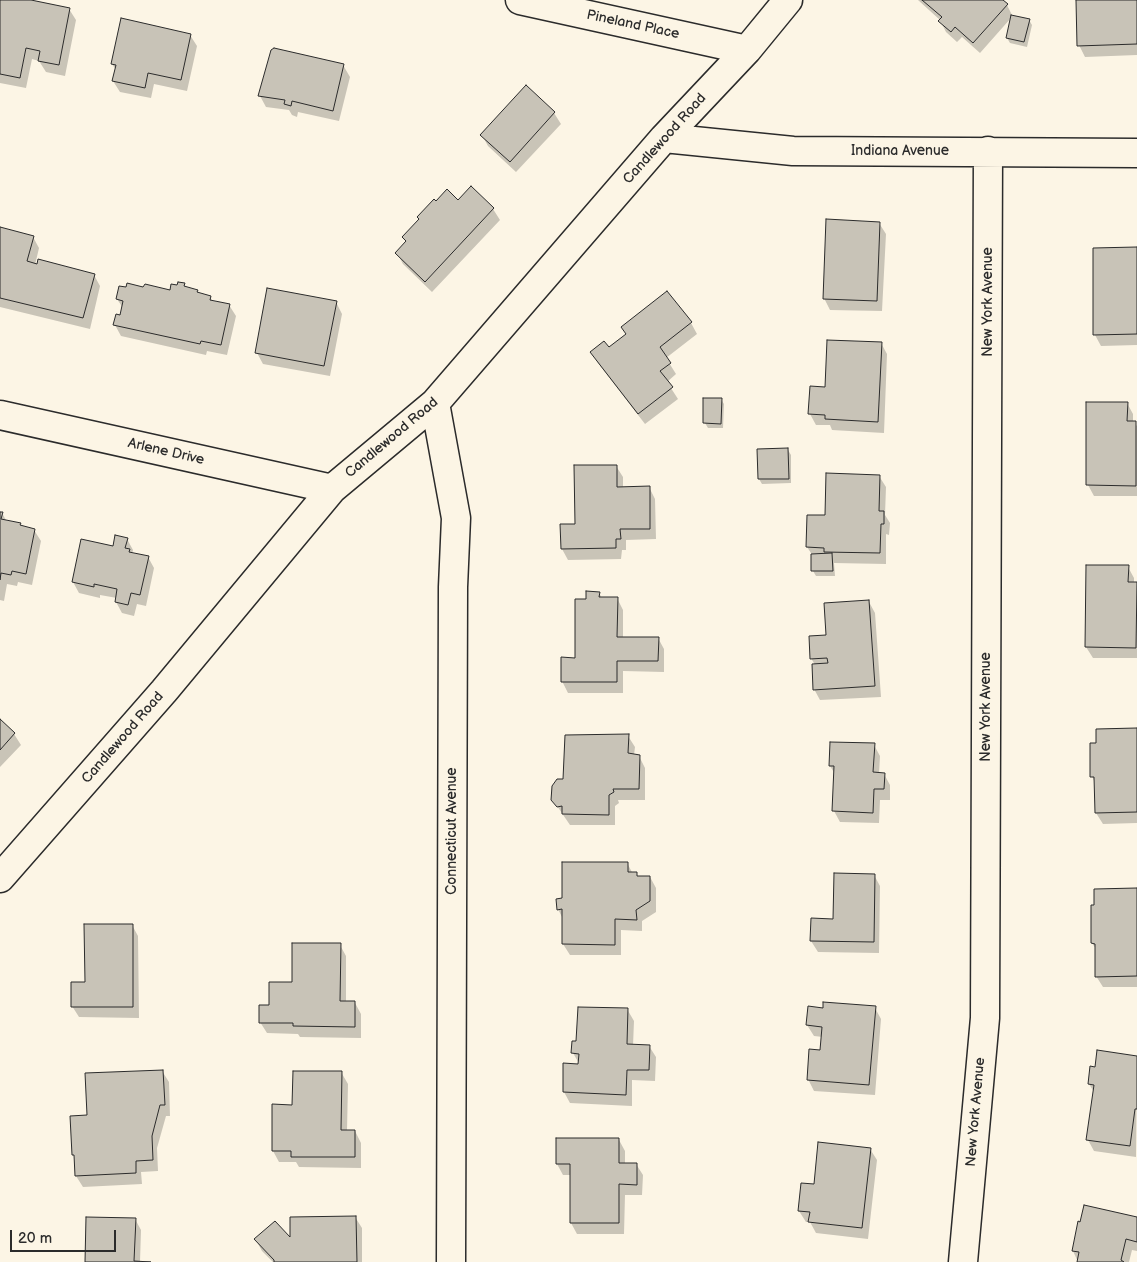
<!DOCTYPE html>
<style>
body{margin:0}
#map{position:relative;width:1137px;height:1262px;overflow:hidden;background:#fcf5e5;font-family:"Balsamiq Sans",sans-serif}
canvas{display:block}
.scale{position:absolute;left:10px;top:1230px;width:106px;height:22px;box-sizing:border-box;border:2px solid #2b2b2b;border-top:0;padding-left:6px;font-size:15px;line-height:18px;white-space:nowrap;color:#2b2b2b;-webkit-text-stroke:4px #fcf5e5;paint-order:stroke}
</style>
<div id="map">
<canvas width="1137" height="1262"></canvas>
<div class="scale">20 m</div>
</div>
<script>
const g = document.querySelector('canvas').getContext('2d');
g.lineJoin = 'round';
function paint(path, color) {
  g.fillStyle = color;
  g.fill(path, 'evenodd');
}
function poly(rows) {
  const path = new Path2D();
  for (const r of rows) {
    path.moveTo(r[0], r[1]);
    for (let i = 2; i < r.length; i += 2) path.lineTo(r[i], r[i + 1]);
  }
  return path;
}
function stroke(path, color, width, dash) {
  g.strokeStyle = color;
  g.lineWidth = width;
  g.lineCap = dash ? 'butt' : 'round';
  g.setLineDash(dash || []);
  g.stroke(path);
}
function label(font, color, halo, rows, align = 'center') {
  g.font = font + ' "Balsamiq Sans",sans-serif';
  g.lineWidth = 4;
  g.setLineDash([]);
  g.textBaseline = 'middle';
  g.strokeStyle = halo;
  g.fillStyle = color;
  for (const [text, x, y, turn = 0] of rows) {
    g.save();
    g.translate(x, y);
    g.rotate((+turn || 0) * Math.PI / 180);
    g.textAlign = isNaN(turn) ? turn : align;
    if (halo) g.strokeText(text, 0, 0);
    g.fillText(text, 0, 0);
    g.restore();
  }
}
paint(poly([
 [0,0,24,0,69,9,76,20,65,76,46,72,39,61,32,59,26,88,0,83],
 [918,0,1001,0,1007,5,1013,17,1029,20,1032,25,1027,47,1010,43,1007,38,1011,18,980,53,962,37,957,42,946,32,940,20],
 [1077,0,1137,0,1137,55,1085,57,1079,45],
 [190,35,197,46,187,91,154,84,151,98,120,92,113,81,116,70,112,64],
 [343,65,350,77,339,121,298,112,297,117,292,115,289,110,266,107,260,96],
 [526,87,554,113,561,124,516,172,488,146,482,135],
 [471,188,493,209,500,220,432,292,403,264,397,253,407,243,404,238,436,203,458,202],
 [879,223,886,234,882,311,830,310,824,298],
 [0,232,33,237,39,248,35,265,94,275,100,286,90,329,0,307],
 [1137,249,1137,345,1101,346,1095,335],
 [184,284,186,288,197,291,199,294,210,297,213,302,229,305,236,316,227,355,207,351,206,355,121,336,115,325,121,317,123,308,117,299,171,291],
 [667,293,691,323,697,334,666,358,676,374,667,382,678,399,645,424,598,363,592,352,609,349,627,335],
 [336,302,342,314,330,376,263,364,257,353],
 [881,343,887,354,884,433,832,430,830,425,816,425,810,414,826,388],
 [705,399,721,399,724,404,723,428,708,428,705,423],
 [1127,403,1133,414,1133,422,1137,426,1137,496,1094,496,1088,485],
 [788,450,791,455,791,483,762,484,759,479],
 [616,466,623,477,623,488,649,487,655,499,656,539,626,540,626,550,622,550,621,559,568,560,562,549],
 [879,476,886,487,885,515,890,523,889,535,886,534,886,564,834,563,835,576,816,576,813,571,813,556,807,547,808,516,826,516],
 [0,513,2,513,7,522,34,530,41,541,32,585,18,582,17,586,7,584,4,601,0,600],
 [127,539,133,550,132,554,148,557,154,568,146,606,137,604,134,616,122,613,116,602,117,598,100,595,100,598,79,593,73,582,114,547],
 [1128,567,1134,578,1134,583,1137,585,1137,658,1093,658,1086,647],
 [599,593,602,598,617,598,623,610,623,638,658,638,664,649,664,672,623,671,623,693,568,693,562,681,576,659,588,600],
 [869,602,875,613,881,697,820,700,814,689,815,665,811,658,827,636],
 [0,721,14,734,21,745,0,767],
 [1137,729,1137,823,1103,824,1096,813,1095,783,1092,776,1097,744],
 [628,736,635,747,634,755,639,756,645,768,645,800,618,800,619,803,615,806,615,825,570,825,553,800,564,780],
 [874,745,880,756,879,774,884,774,890,785,890,800,880,800,879,823,840,822,834,811,835,774,830,766],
 [627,863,633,874,636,874,638,877,650,877,656,888,656,912,642,921,642,931,621,930,621,955,570,955,563,944,563,919,558,909,563,900],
 [874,875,880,886,879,953,818,952,811,941,834,920],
 [1137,890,1137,987,1103,987,1096,976,1096,949,1092,943],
 [132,925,138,936,139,1018,79,1017,72,1006,86,984],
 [340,945,346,956,346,1003,355,1003,361,1014,361,1038,300,1037,298,1034,267,1033,260,1022,271,1006,293,984],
 [875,1008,881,1019,875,1095,814,1091,808,1079,821,1052,823,1037,814,1036,807,1025,824,1009],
 [627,1009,634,1021,633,1046,649,1046,656,1057,655,1081,632,1080,632,1106,570,1103,564,1092,580,1065,573,1053,578,1043],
 [1137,1057,1136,1157,1094,1151,1088,1140,1094,1092,1089,1084,1096,1068],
 [162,1071,169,1082,170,1116,166,1116,157,1148,158,1171,141,1172,142,1184,83,1187,76,1176,75,1159,73,1154,88,1117],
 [341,1072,348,1084,347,1131,355,1131,361,1143,361,1168,299,1167,296,1162,279,1162,273,1151,293,1106],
 [619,1140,625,1151,625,1164,636,1164,643,1175,642,1195,625,1195,624,1234,577,1234,571,1223,571,1175,563,1175,557,1164],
 [870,1149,877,1160,868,1239,816,1233,810,1222,806,1222,799,1211,815,1186],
 [355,1217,362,1228,362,1262,273,1262,262,1251,256,1240,291,1240],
 [1137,1218,1137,1251,1132,1250,1129,1262,1078,1262,1073,1251],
 [135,1219,141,1230,140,1262,86,1262]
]), '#0003');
const building = poly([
 [0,0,31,0,70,8,59,65,38,61,40,51,26,48,20,78,0,74,0,0],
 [922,0,1003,0,1008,4,973,43,955,27,951,32,938,21,942,17,922,0],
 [1076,0,1137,0,1137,44,1077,46,1076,0],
 [1011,15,1030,19,1024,42,1006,38,1011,15],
 [121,18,191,34,181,80,148,73,145,88,112,81,116,65,111,64,121,18],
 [274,48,344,64,333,111,292,101,291,106,284,104,285,100,258,96,271,50,274,48],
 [526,85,555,112,510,162,480,135,526,85],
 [471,186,494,208,425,282,395,253,406,241,402,237,419,219,417,217,434,199,436,201,447,189,458,200,471,186],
 [826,219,880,222,877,301,823,299,826,219],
 [0,227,34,236,27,261,37,264,38,259,95,274,83,318,0,298,0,227],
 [1137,247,1137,334,1093,335,1093,248,1137,247],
 [178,282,185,283,184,286,198,290,197,292,211,296,210,300,230,304,221,345,201,341,200,344,113,325,116,314,120,315,123,301,116,299,119,286,126,287,127,283,143,287,145,284,170,290,171,284,177,285,178,282],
 [267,288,337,301,324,366,255,353,267,288],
 [667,291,692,322,660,347,671,363,660,371,673,387,638,414,590,352,604,341,609,347,626,334,621,327,667,291],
 [827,340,882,342,878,422,825,419,825,415,808,414,810,386,825,387,827,340],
 [703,398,722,398,721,424,703,423,703,398],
 [1086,402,1128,402,1127,421,1136,421,1136,486,1086,485,1086,402],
 [788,448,789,479,758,479,757,449,788,448],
 [574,465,617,465,617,487,650,486,650,529,620,529,621,539,616,539,616,548,561,549,560,524,575,524,574,465],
 [826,473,880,475,879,511,884,511,884,524,881,524,880,553,824,552,824,548,806,547,807,515,825,515,826,473],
 [0,512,3,512,1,519,21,523,20,525,35,529,26,574,12,571,11,575,1,573,0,580,0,512],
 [115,535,128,538,125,548,130,549,129,552,149,556,140,595,131,593,128,605,115,602,117,589,94,584,94,587,72,582,81,539,113,546,115,535],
 [832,553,833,571,811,571,811,554,832,553],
 [1086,565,1129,565,1128,582,1137,582,1136,648,1085,647,1086,565],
 [586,591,600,592,599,597,618,597,617,637,659,637,658,661,617,661,617,682,561,682,561,657,575,658,575,599,586,599,586,591],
 [869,600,875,686,813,690,812,664,828,663,827,658,810,659,809,636,826,635,824,603,869,600],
 [0,719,15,733,0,750,0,719],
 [1137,728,1137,812,1095,813,1094,777,1090,777,1090,743,1096,743,1096,729,1137,728],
 [629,734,628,753,640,755,639,789,613,789,614,792,609,795,609,815,562,814,562,806,557,807,551,800,552,786,557,779,563,779,565,735,629,734],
 [830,742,875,743,873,772,885,773,884,789,874,789,873,813,832,811,834,766,829,766,830,742],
 [562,862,628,862,628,872,637,872,637,876,650,876,650,901,636,910,637,920,615,919,615,945,562,944,562,909,557,910,556,899,562,898,562,862],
 [834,873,875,874,874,942,810,941,811,918,833,919,834,873],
 [1137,888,1137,976,1095,977,1095,944,1091,943,1091,905,1094,905,1094,889,1137,888],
 [84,924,133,924,133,1007,71,1007,71,982,85,982,84,924],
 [292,943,341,943,340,1001,355,1001,355,1027,293,1026,293,1023,259,1023,259,1005,269,1005,269,982,292,982,292,943],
 [823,1002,876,1006,869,1085,807,1080,809,1049,820,1050,822,1027,806,1025,808,1006,823,1008,823,1002],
 [578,1007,628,1008,627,1044,650,1045,649,1070,627,1070,626,1095,563,1092,563,1063,578,1064,579,1054,571,1053,572,1041,576,1041,578,1007],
 [1097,1050,1137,1056,1137,1109,1135,1109,1130,1146,1086,1140,1094,1085,1088,1084,1090,1066,1095,1067,1097,1050],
 [163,1070,165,1105,160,1105,152,1136,153,1160,136,1161,136,1173,75,1176,74,1155,72,1155,70,1116,87,1115,85,1073,163,1070],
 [293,1071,342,1071,341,1130,355,1130,355,1157,291,1157,291,1151,272,1151,272,1104,292,1105,293,1071],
 [556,1138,619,1138,619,1163,637,1163,637,1185,619,1184,619,1223,570,1223,570,1164,556,1164,556,1138],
 [818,1142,871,1148,862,1228,808,1222,810,1212,798,1211,801,1183,814,1184,818,1142],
 [1084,1205,1137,1217,1137,1242,1126,1239,1121,1260,1124,1262,1077,1262,1079,1252,1072,1251,1078,1221,1080,1222,1084,1205],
 [356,1216,357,1262,274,1262,274,1260,254,1239,275,1221,290,1237,290,1217,356,1216],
 [86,1217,136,1218,134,1261,151,1262,85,1262,86,1217]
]);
paint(building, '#c8c3b7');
stroke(building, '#2b2b2b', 1);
const minor = poly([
 [520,0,747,50],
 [664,138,793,151,1137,153],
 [435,403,456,518,453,587,451,1262],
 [0,415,332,489],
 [0,878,164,691,332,489,435,403,664,138,747,50,788,0],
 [963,1262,985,1018,988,151]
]);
stroke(minor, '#2b2b2b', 31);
stroke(minor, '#fcf5e5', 28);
label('14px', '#2b2b2b', '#fcf5e5', [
 ["Pineland Place",633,25,12],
 ["Candlewood Road",665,139,-48],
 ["Indiana Avenue",900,151],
 ["New York Avenue",988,302,-90],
 ["Candlewood Road",392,438,-40],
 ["Arlene Drive",166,452,13],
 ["New York Avenue",986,707,-90],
 ["Candlewood Road",123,738,-49],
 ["Connecticut Avenue",452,831,-90],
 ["New York Avenue",976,1112,-85]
]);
</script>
